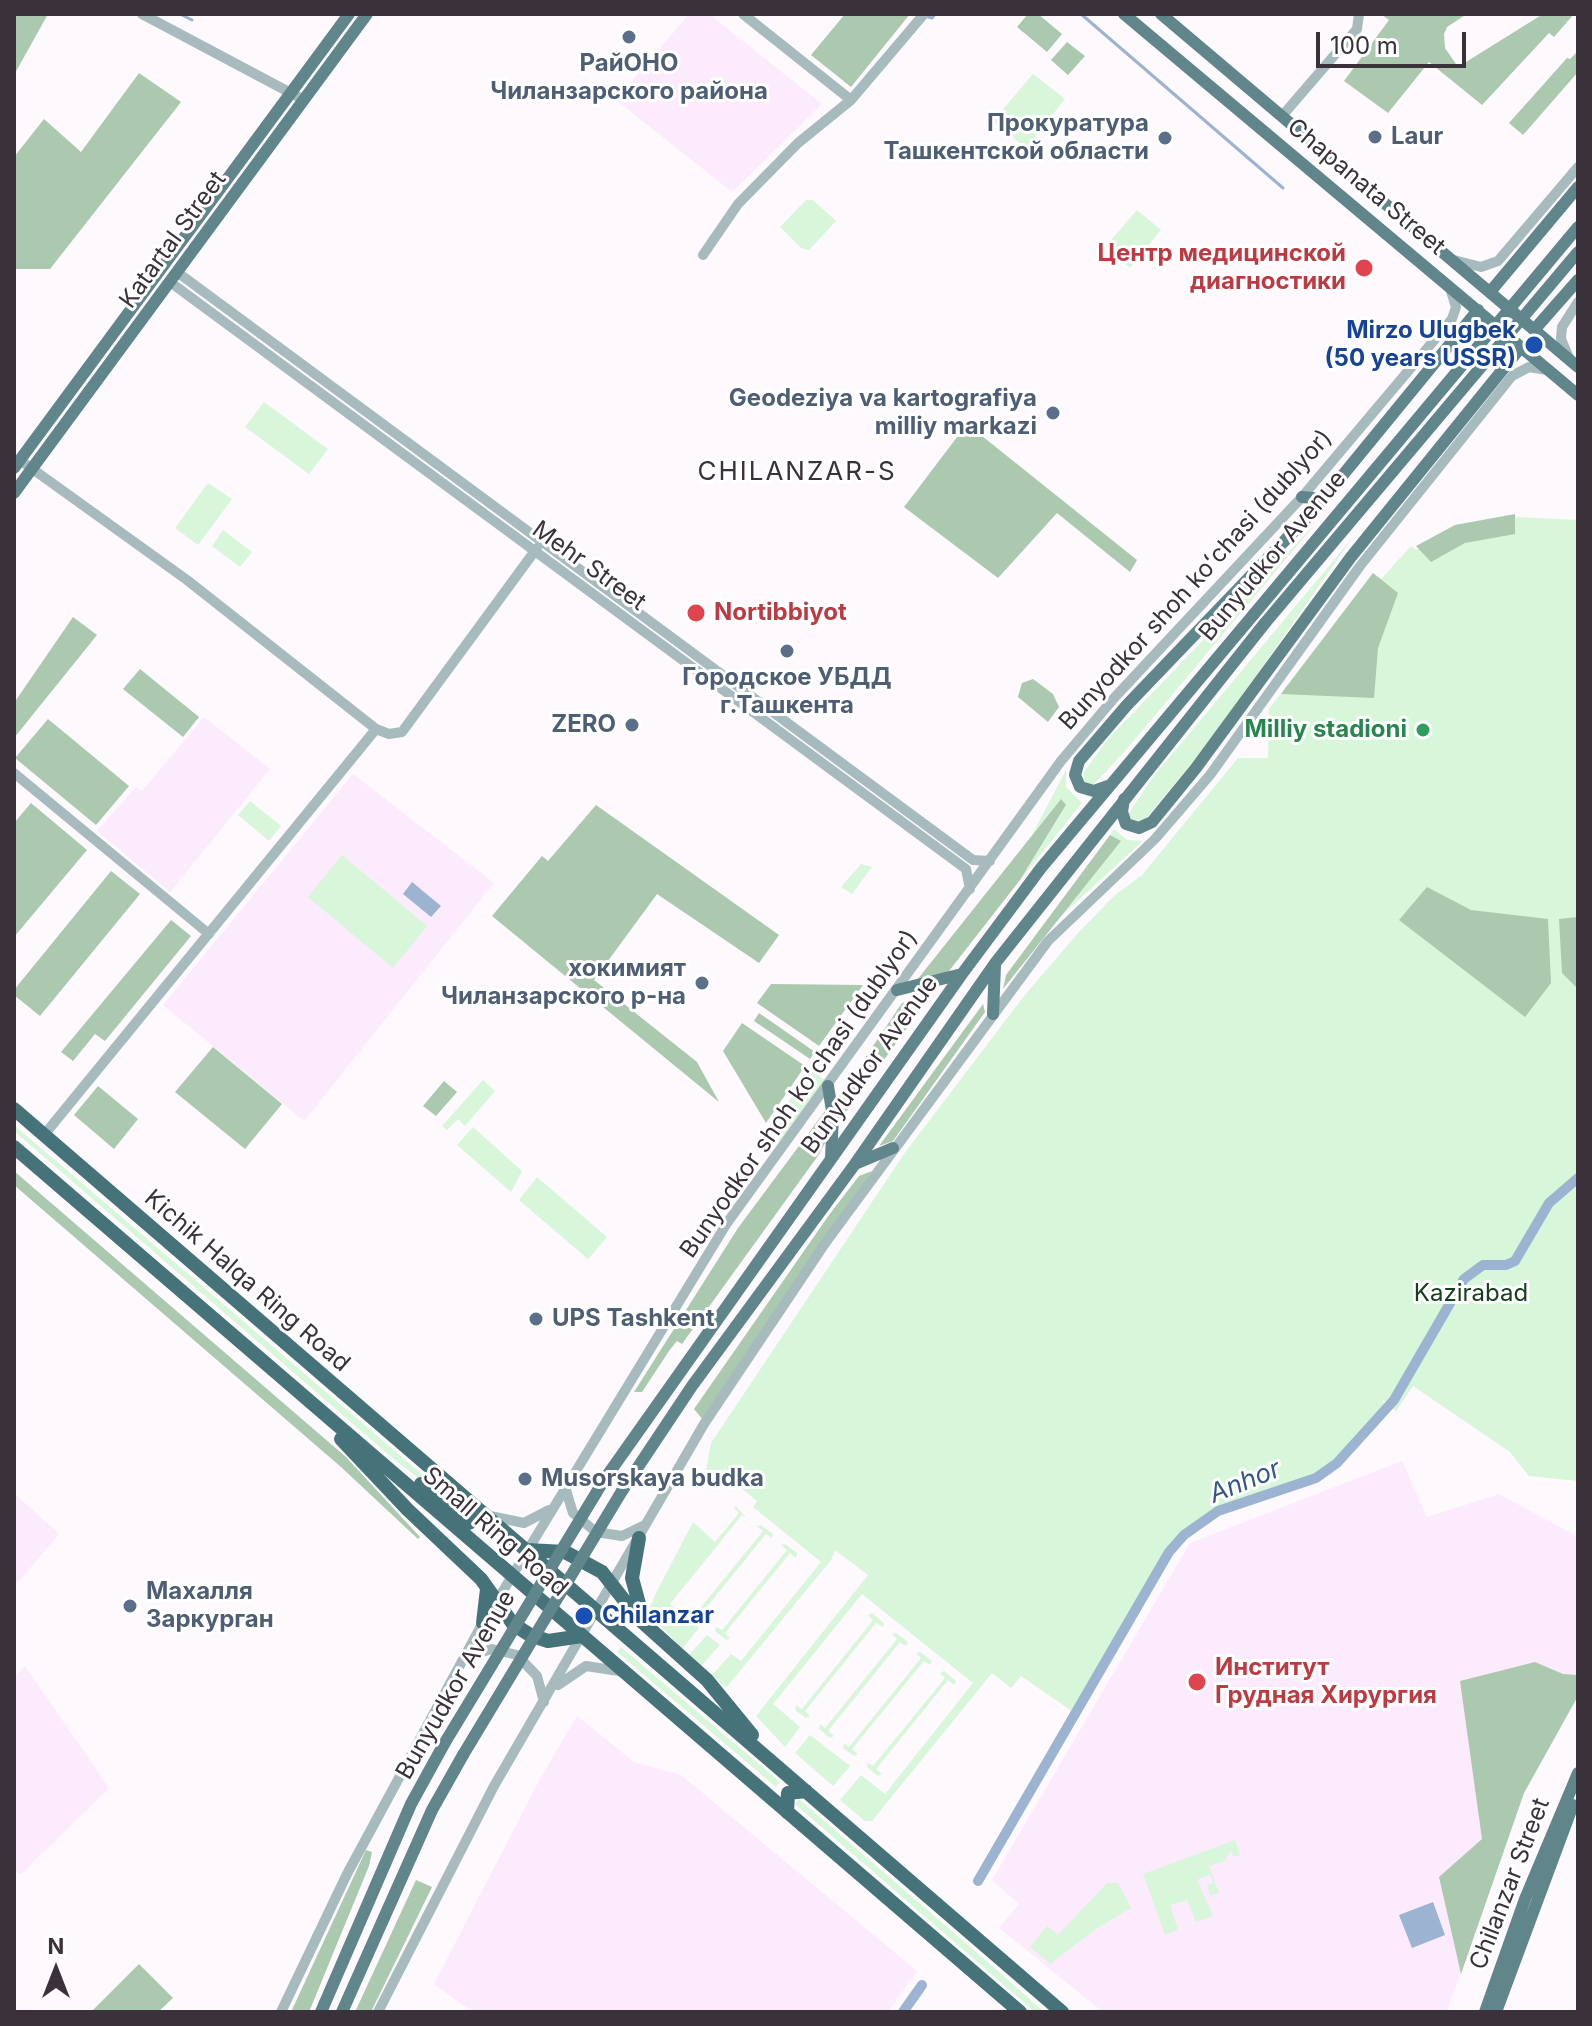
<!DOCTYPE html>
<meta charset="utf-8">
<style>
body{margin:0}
#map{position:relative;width:1592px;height:2026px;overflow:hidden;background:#fdf9fd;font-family:Inter,sans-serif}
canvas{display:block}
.frame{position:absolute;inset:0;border:16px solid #3a313a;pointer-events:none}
.north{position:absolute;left:16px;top:1930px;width:80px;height:80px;-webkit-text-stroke:6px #fff;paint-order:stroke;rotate:0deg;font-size:22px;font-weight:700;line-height:32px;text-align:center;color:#3a313a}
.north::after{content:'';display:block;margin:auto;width:28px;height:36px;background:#3a313a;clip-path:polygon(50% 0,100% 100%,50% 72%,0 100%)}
.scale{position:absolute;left:1316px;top:32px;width:150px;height:36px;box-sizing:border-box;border:4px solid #3a313a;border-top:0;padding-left:10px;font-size:24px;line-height:28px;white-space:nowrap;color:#3a313a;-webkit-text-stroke:6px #fff;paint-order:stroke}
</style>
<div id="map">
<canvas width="1592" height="2026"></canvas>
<div class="frame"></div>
<div class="north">N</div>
<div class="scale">100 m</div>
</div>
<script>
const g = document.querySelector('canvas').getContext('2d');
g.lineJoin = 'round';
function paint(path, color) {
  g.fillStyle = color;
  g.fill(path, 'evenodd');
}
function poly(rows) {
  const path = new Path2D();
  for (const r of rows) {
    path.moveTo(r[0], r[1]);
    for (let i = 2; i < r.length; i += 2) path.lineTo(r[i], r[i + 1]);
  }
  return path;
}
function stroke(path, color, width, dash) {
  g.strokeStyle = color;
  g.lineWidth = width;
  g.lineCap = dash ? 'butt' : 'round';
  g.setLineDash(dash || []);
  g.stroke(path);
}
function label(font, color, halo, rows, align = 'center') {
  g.font = font + ' Inter,sans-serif';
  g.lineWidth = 6;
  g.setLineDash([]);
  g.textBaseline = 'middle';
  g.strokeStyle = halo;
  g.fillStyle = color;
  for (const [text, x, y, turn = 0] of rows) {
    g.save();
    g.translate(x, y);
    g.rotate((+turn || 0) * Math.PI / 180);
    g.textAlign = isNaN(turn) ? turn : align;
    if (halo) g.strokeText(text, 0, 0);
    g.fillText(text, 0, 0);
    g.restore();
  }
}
paint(poly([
 [689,14,717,14,714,18,822,104,732,192,616,100],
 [204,717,270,769,170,892,97,831,136,787,142,791],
 [353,774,494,883,304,1121,163,1005],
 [1402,1461,1427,1517,1499,1494,1578,1537,1578,1696,1524,1793,1447,2012,1103,2012,999,1928,1019,1904,992,1880,1190,1543],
 [14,1493,59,1534,14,1587],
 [25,1666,109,1788,20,1875,14,1869,14,1678],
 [577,1716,634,1762,681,1775,917,1971,888,2012,473,2012,434,1984,541,1777]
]), '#fcebfc');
paint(poly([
 [1033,74,1065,99,1026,148,993,121],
 [806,200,813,200,836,221,809,250,801,248,780,227],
 [1137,210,1161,230,1130,268,1105,247],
 [264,402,328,449,309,474,245,427],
 [208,483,232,499,198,545,175,528],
 [1515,517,1578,520,1578,1481,1529,1476,1510,1452,1413,1386,1396,1411,1382,1399,1386,1409,1327,1471,1218,1511,1184,1535,1151,1579,1073,1712,1021,1676,1011,1688,992,1673,872,1821,865,1821,840,1800,861,1775,885,1794,973,1683,862,1594,773,1704,800,1727,785,1747,756,1716,868,1575,835,1550,831,1560,726,1688,712,1675,731,1654,741,1661,821,1562,753,1507,757,1501,733,1481,728,1487,706,1471,711,1443,904,1154,1024,996,1078,933,1115,895,1142,875,1238,758,1268,758,1269,709,1373,573,1381,579,1411,546,1416,550,1429,541],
 [1317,522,1125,751,1094,784,1085,785,1083,773,1108,739],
 [223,530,252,552,240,567,212,546],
 [1354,536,1211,740,1141,824,1130,823,1129,813,1153,777],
 [1066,770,1066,787,1082,803,1020,880,1066,806,1060,800,1032,835],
 [250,801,281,826,269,841,238,815],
 [1114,829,1127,840,1143,841,1061,916,1120,841,1110,835],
 [342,855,427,926,393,968,308,897],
 [861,864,872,867,852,894,841,887],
 [811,1070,825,1080,781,1142,772,1136,775,1121],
 [483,1080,495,1091,465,1126,458,1119,447,1130,442,1126],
 [14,1125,471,1516,397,1462,14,1131],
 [473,1127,522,1171,511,1192,457,1145],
 [537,1177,607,1237,588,1259,519,1200],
 [736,1506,747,1519,742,1515,670,1604,699,1628,682,1649,648,1612,655,1595,693,1522,715,1542,739,1513,734,1508],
 [761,1525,773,1534,772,1538,766,1534,701,1614,706,1619,702,1621,691,1612,692,1608,698,1611,763,1531,757,1526],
 [785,1544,797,1553,796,1558,790,1553,725,1633,730,1638,726,1640,715,1631,716,1627,722,1630,787,1550,781,1545],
 [872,1613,884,1623,883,1627,876,1623,805,1711,810,1716,806,1718,795,1710,796,1705,802,1709,873,1620,868,1615],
 [896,1633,908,1642,906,1646,900,1642,828,1731,834,1736,830,1738,819,1729,820,1724,825,1728,897,1639,892,1634],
 [707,1635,720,1645,701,1666,689,1655],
 [621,1647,780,1782,776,1787,617,1652],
 [920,1652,932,1661,930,1665,924,1661,852,1749,858,1754,854,1756,843,1748,844,1743,849,1747,921,1658,916,1653],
 [944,1671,956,1681,954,1685,948,1680,876,1769,882,1774,878,1776,867,1767,868,1763,873,1766,945,1678,940,1673],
 [810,1735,850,1766,833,1786,795,1753],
 [799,1799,997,1970,1044,2012,1035,2012,795,1804],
 [1235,1840,1240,1855,1234,1857,1231,1851,1224,1861,1209,1866,1219,1893,1210,1896,1207,1885,1213,1883,1210,1874,1197,1880,1213,1916,1196,1922,1187,1900,1170,1905,1178,1930,1165,1935,1143,1874],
 [1107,1883,1118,1883,1131,1908,1096,1929,1050,1964,1030,1947,1047,1926,1058,1935]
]), '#d8f6da');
paint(poly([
 [14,14,48,14,14,75],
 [845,14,910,14,851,87,811,55],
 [1028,14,1038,14,1062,34,1047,52,1017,27],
 [1381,14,1467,14,1447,27,1444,34,1445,48,1458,67,1543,14,1574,14,1554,37,1549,33,1482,105,1429,62,1388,113,1344,81,1389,20],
 [1067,42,1085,56,1068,75,1051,60],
 [1578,51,1578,72,1523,135,1509,123,1567,58,1570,59],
 [139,73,181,102,50,269,14,269,14,157,44,119,81,152],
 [967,424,1137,560,1130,572,1057,513,998,578,904,507],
 [1515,514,1515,534,1465,543,1431,562,1416,546,1455,525],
 [1373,573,1398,593,1378,648,1374,698,1281,694],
 [73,617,97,635,14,738,14,703],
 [140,669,199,717,183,737,123,689],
 [1033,679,1053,694,1059,707,1048,722,1018,697,1022,683],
 [48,719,129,786,96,825,15,758],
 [1061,799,1066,805,1020,880,949,971,944,975,917,980],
 [31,803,87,850,14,937,14,823],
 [596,805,779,935,759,963,657,894,594,980,697,1062,719,1102,492,916,542,856,548,861],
 [1110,835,1121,841,1003,989,1006,975],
 [111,871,140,894,40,1016,14,995,14,990],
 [1427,887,1471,910,1548,919,1551,983,1525,1017,1399,920],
 [1578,917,1578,989,1562,973,1559,919],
 [171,920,191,936,105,1041,95,1034,73,1061,61,1052],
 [771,984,863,985,819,1046,757,1003],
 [928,996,929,998,840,1120,838,1098,902,1003],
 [983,1004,985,1012,893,1141,879,1146],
 [759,1013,815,1052,810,1059,754,1021],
 [742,1023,805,1066,766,1123,723,1051],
 [213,1047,282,1104,245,1149,175,1092],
 [444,1081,457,1092,436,1116,423,1106],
 [98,1086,138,1119,114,1149,74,1115],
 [825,1111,826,1141,820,1153,682,1344,677,1341,669,1351,642,1392,634,1392,738,1228],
 [14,1171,346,1457,420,1537,418,1539,341,1467,14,1185],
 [872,1171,703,1420,694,1409,829,1215,859,1176],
 [1535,1662,1563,1674,1578,1675,1578,1696,1524,1793,1461,1974,1439,1877,1482,1839,1460,1681],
 [366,1850,372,1852,369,1866,309,2012,291,2012],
 [416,1880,432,1887,371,2012,355,2012],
 [139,1964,173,1998,158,2012,91,2012]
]), '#abc9ae');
paint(poly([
 [412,882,441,906,431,917,403,894],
 [1433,1902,1445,1935,1412,1948,1399,1915]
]), '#9cb4d1');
stroke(poly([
 [180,14,192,20],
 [1081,14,1283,188],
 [925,16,932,18,935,14]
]), '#9cb4d1', 3);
stroke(poly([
 [978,1881,1169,1552,1184,1535,1218,1511,1316,1478,1337,1463,1394,1400,1464,1279,1483,1265,1506,1265,1515,1261,1549,1203,1578,1178],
 [903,2012,922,1985]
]), '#9cb4d1', 10);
stroke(poly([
 [142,14,304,100],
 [743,14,851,100],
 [1282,116,1357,29,1359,14],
 [703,255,738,204,798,143,851,100,924,14],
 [1454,260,1481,267,1498,261,1578,167],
 [177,272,973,860,990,861],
 [170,282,966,869,970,889],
 [1569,358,1561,339,1562,327,1578,302],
 [20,460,187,580,376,729,389,734,402,732,537,548],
 [14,773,209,934],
 [44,1135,376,729],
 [565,1487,573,1513,596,1532,622,1536,645,1525],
 [490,1516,524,1523,549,1510],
 [495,1604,727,1223,1061,761,1115,697,1302,497,1452,319,1456,307,1450,288],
 [465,1657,492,1649,517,1655,537,1676,544,1702],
 [558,1685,586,1666,619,1671],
 [281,2012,347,1874,486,1617],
 [378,2012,494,1786,704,1424,826,1242,1048,941,1155,839,1210,775,1360,566,1512,376,1529,367,1547,370]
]), '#a7bbbe', 10);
stroke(poly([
 [1124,14,1578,395],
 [1161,14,1578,367],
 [1490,292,1578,187],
 [1534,330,1578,280],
 [14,468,349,14],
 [14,493,367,14],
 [1302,497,1313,498,1315,509],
 [1108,786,1094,791,1080,787,1075,775,1079,761,1127,705,1315,509,1478,310],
 [1124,799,1122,812,1126,824,1139,828,1152,822,1196,768,1351,557,1521,347],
 [897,990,962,974],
 [993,1014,995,965],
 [828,1086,833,1117,831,1158],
 [855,1164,893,1148],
 [604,1480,962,974,1041,868,1254,614],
 [622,1491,692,1386,855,1164,996,962,1265,623],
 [321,2012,411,1804,444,1744],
 [342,2012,432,1810,463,1755],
 [1485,2012,1525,1899,1578,1773],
 [1496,2012,1573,1805]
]), '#60858b', 12);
stroke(poly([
 [14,1109,1062,2012],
 [14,1147,1020,2012],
 [341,1439,407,1509,481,1579,513,1624,530,1635,548,1641,582,1636],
 [421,1484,469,1523,478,1518,475,1506],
 [639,1538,632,1578,641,1611],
 [527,1550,565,1552,602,1572,639,1619,707,1680,752,1735],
 [483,1623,487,1589],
 [787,1812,788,1793,806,1791]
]), '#467279', 14);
stroke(poly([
 [1254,614,1578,227],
 [1265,623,1578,252],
 [444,1744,604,1480],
 [463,1755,622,1491]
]), '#60858b', 12);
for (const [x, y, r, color] of [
 [629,37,8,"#5c6f8a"],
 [1375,137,8,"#5c6f8a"],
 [1165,138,8,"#5c6f8a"],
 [1364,268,10,"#e0444e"],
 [1534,345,10,"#1a4fb4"],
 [1053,413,8,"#5c6f8a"],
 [696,613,10,"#e0444e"],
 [787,651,8,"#5c6f8a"],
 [632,725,8,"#5c6f8a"],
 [1423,730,8,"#2e9e5b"],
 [702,983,8,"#5c6f8a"],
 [536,1319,8,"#5c6f8a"],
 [525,1479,8,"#5c6f8a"],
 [130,1606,8,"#5c6f8a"],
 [584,1616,10,"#1a4fb4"],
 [1197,1682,10,"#e0444e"]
]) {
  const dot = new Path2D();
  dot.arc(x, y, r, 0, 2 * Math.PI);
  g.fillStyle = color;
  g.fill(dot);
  stroke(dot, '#fff', 3);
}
label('bold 24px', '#4e5e75', '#fff', [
 ["РайОНО",629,64,"center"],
 ["Чиланзарского района",629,92,"center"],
 ["Прокуратура",1149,124],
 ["Ташкентской области",1149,152],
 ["Laur",1391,137,"left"],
 ["Geodeziya va kartografiya",1037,399],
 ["milliy markazi",1037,427],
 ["Городское УБДД",787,678,"center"],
 ["г.Ташкента",787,706,"center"],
 ["ZERO",616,725],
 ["хокимият",686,969],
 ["Чиланзарского р-на",686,997],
 ["UPS Tashkent",552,1319,"left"],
 ["Musorskaya budka",541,1479,"left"],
 ["Махалля",146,1592,"left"],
 ["Заркурган",146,1620,"left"]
], 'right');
label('24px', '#3a313a', '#fff', [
 ["Chapanata Street",1366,187,40],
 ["Katartal Street",173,240,-54],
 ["Bunyudkor Avenue",1273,556,-50],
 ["Mehr Street",589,566,36],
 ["Bunyodkor shoh koʻchasi (dublyor)",1196,580,-48],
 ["Bunyudkor Avenue",870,1065,-54],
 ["Bunyodkor shoh koʻchasi (dublyor)",799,1094,-55],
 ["Kichik Halqa Ring Road",247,1281,41],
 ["Small Ring Road",495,1532,41],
 ["Bunyudkor Avenue",456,1685,-60],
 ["Chilanzar Street",1510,1884,-69]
]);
label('bold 24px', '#be3a42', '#fff', [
 ["Центр медицинской",1346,254,"right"],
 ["диагностики",1346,282,"right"],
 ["Nortibbiyot",714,613],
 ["Институт",1215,1668],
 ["Грудная Хирургия",1215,1696]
], 'left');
label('bold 24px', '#164399', '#fff', [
 ["Mirzo Ulugbek",1516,331],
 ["(50 years USSR)",1516,359],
 ["Chilanzar",602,1616,"left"]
], 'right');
label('bold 24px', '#27864d', '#fff', [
 ["Milliy stadioni",1407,730]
], 'right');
label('24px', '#13411c', '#fff', [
 ["Kazirabad",1471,1294]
]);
g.letterSpacing = '2px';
label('26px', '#3a313a', '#fff', [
 ["CHILANZAR-S",797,472]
]);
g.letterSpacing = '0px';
label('italic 26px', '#345881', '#fff', [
 ["Anhor",1245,1482,-22]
]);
</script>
